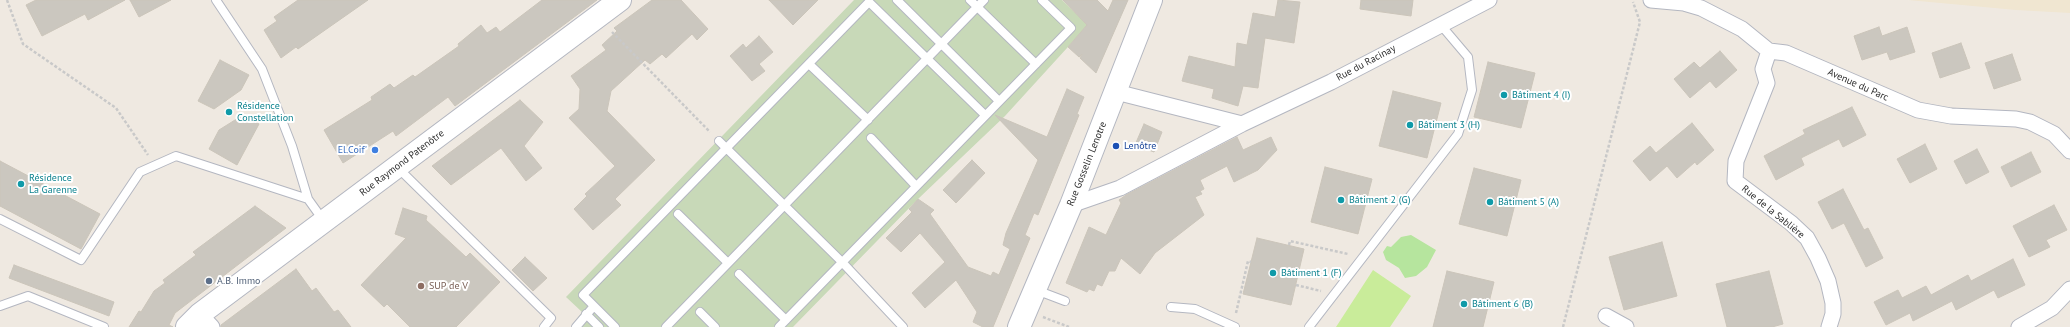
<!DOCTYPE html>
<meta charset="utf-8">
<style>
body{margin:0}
canvas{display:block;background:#efe9e1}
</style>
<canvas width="2070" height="327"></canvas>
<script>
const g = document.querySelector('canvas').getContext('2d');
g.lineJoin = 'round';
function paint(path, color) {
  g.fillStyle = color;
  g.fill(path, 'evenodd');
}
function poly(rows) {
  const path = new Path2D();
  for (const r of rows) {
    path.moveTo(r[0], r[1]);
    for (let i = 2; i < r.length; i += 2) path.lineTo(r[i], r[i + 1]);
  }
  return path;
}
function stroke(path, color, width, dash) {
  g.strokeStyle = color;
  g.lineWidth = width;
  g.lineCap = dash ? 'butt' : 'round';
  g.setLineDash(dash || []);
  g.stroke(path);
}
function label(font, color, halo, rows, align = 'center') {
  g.font = font + ' "PT Sans",sans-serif';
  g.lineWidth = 4;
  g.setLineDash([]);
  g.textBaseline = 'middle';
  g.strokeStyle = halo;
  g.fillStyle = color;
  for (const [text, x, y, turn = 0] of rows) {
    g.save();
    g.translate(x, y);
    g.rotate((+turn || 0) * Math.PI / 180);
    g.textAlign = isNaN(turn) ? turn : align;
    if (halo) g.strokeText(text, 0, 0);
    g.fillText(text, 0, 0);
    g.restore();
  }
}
paint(poly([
 [1908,0,2070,0,2070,13,2016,10]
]), '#f0e6d1');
paint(poly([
 [1411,235,1436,250,1427,267,1416,276,1405,278,1399,268,1386,260,1383,252,1387,246,1391,247,1401,237]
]), '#b6e59e');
paint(poly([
 [854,0,1062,0,1088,25,1005,116,918,199,793,327,571,327,582,312,566,297]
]), '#c8d9b8');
paint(poly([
 [1373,270,1411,296,1390,327,1336,327]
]), '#c9ec9a');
const building = poly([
 [36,0,125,0,88,20,85,14,42,36,26,5,36,0],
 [130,0,171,0,139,17,130,0],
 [298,0,368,0,298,49,296,47,281,58,264,30,277,21,274,17,298,0],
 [542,0,597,0,455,106,448,97,396,136,393,131,343,163,324,130,372,100,371,97,390,84,394,88,413,75,415,77,459,46,458,44,481,25,487,33,496,27,500,32,542,0],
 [652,0,681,0,708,29,697,40,692,34,666,58,662,54,650,64,645,60,611,91,607,111,655,160,615,199,621,205,593,230,574,209,587,196,585,194,615,166,569,118,579,109,580,89,571,76,606,50,602,45,617,31,614,28,652,0],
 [769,0,818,0,793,25,769,0],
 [1063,0,1097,0,1108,11,1113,0,1128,0,1096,73,1080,58,1082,54,1079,57,1068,47,1087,25,1063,0],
 [1278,0,1300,2,1294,43,1265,38,1258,88,1243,86,1238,106,1212,98,1214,89,1182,81,1189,56,1235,67,1237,43,1247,45,1253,13,1275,17,1278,0],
 [1361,0,1413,0,1411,16,1360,9,1361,0],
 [1879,27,1882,36,1907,27,1915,52,1890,60,1887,52,1862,60,1854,36,1879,27],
 [759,36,773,52,759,64,765,71,752,81,730,56,743,44,746,48,759,36],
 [1961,43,1970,68,1940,78,1932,53,1961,43],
 [1720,51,1737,70,1716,88,1710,81,1690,98,1674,79,1694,62,1700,68,1720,51],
 [2012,54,2021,80,1994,89,1985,63,2012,54],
 [220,60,249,75,241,90,214,109,198,101,220,60],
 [1488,62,1535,73,1521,128,1474,117,1488,62],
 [1067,89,1084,97,1077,114,1079,115,1038,215,1034,213,1025,235,1030,238,993,327,983,327,973,322,977,312,956,280,925,308,912,293,945,262,920,233,901,252,886,238,912,212,909,209,918,199,934,210,930,214,968,267,991,276,993,272,999,275,1010,249,1003,245,1006,233,1038,160,995,115,1047,137,1067,89],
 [1393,91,1441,103,1427,158,1379,146,1393,91],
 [520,100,543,122,524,146,542,168,526,181,501,148,451,185,432,166,520,100],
 [1852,107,1866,135,1843,147,1839,139,1801,158,1804,165,1776,180,1764,156,1805,134,1803,130,1852,107],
 [243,115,259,124,237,165,209,149,219,130,243,115],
 [1692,123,1714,150,1697,165,1695,162,1677,178,1667,166,1650,181,1633,161,1650,146,1656,153,1692,123],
 [1144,124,1162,132,1154,152,1135,145,1144,124],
 [1237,137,1243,150,1271,137,1277,150,1258,170,1234,182,1227,166,1200,180,1204,189,1200,191,1202,194,1195,197,1204,215,1155,253,1140,274,1121,258,1115,271,1109,271,1102,286,1097,284,1094,291,1089,289,1087,292,1066,283,1089,227,1106,235,1121,203,1119,200,1126,195,1237,137],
 [1925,144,1937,169,1910,183,1897,159,1925,144],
 [1977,149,1989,172,1966,184,1954,161,1977,149],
 [2031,152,2041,172,2011,187,2001,167,2031,152],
 [972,160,985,173,956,203,943,190,972,160],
 [0,161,100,214,81,249,0,206,0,161],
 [1325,167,1372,179,1358,234,1311,222,1325,167],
 [1474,168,1521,180,1507,236,1459,224,1474,168],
 [1843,189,1864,230,1868,228,1883,258,1866,267,1844,223,1832,229,1818,202,1843,189],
 [2054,205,2067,230,2046,240,2050,247,2029,257,2013,226,2054,205],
 [255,206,286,228,175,313,169,325,173,327,129,327,139,311,141,312,154,291,165,283,163,280,196,255,193,252,255,206],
 [403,208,427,216,426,220,466,257,470,253,500,282,456,327,410,327,387,304,384,307,361,285,406,238,395,234,403,208],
 [1257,238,1304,249,1291,305,1243,294,1257,238],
 [1662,242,1677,296,1624,310,1609,257,1662,242],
 [525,257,547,278,533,291,512,270,525,257],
 [2013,259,2025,285,1998,298,1994,290,1956,310,1952,301,1913,321,1910,313,1886,325,1874,302,1898,290,1902,298,1926,286,1931,295,1968,275,1971,281,2013,259],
 [14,265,114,302,109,316,9,278,14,265],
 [296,269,312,291,316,288,334,312,338,310,351,327,221,327,221,325,296,269],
 [1447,271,1494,282,1483,327,1433,327,1447,271],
 [1769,271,1783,324,1772,327,1727,327,1716,284,1769,271]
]);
paint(building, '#cbc7bf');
stroke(building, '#cbc5ba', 1);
const service = poly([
 [216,0,262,69,292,146,308,199,323,220],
 [897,0,999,101],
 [970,0,1036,64],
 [809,64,868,120],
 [871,138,916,186],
 [719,141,842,262,903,327],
 [398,168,551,318,544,327],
 [678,214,728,263],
 [0,219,81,260,140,172,176,156,308,199],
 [739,274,786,320],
 [1036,290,1065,301],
 [0,306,28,296,104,327],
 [1171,307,1195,309,1235,327],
 [700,312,715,327],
 [586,314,599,327],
 [576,327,594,306],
 [615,327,583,295,869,2,985,115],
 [666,327,984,0],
 [779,327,1071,28,1042,0],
 [1309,327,1458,134,1472,90,1468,57,1440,24]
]);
const minor = poly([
 [1651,0,1684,3,1701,8,1742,29,1769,51,1786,53,1918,110,1951,116,2016,119,2030,122,2054,134,2070,151],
 [1769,51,1763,69,1767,83,1736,161,1735,181,1791,223,1807,238,1818,258,1828,281,1833,303,1833,314,1829,327],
 [1116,92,1242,124],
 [1071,205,1120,188,1242,124,1331,82,1489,0],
 [200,314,212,327],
 [1606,316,1626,327],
 [2019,327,2052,308,2070,289]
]);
const secondary = poly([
 [187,327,200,314,620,0],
 [1019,327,1071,205,1151,0]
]);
stroke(service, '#b4b7c1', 10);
stroke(minor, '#b4b7c1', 17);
stroke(secondary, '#b4b7c1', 24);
stroke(poly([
 [7,0,23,44,116,108,148,155],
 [612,32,710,132],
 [1289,245,1290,241,1348,254],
 [1296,285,1321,291],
 [1236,313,1248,261,1251,262],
 [1043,317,1069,327],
 [1563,327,1640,22,1633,2]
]), '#c9c9c9', 2.5, [3, 2]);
stroke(service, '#fff', 8);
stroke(minor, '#fff', 15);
stroke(secondary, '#fff', 22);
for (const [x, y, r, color] of [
 [1504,95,4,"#0f9aa8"],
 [229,112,4,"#0f9aa8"],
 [1410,125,4,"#0f9aa8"],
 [1116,146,4,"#1a4fb4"],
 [375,150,4,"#3f7fe0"],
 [21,184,4,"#0f9aa8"],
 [1341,200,4,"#0f9aa8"],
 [1490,202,4,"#0f9aa8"],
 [1273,273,4,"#0f9aa8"],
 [209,281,4,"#5c6f8a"],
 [421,286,4,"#8d6e63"],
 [1464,304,4,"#0f9aa8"]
]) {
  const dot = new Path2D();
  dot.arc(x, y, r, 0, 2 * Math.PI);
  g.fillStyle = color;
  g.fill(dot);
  stroke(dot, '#fff', 1.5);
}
label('10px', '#2e2e2e', '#fff', [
 ["Rue du Racinay",1366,63,-28],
 ["Avenue du Parc",1858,85,24],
 ["Rue Raymond Patenôtre",402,163,-37],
 ["Rue Gosselin Lenotre",1087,164,-68],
 ["Rue de la Sablière",1773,212,39]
]);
label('10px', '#0d838f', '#fff', [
 ["Bâtiment 4 (I)",1512,95],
 ["Résidence",237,106],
 ["Constellation",237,118],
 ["Bâtiment 3 (H)",1418,125],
 ["Résidence",29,178],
 ["La Garenne",29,190],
 ["Bâtiment 2 (G)",1349,200],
 ["Bâtiment 5 (A)",1498,202],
 ["Bâtiment 1 (F)",1281,273],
 ["Bâtiment 6 (B)",1472,304]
], 'left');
label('10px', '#164399', '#fff', [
 ["Lenôtre",1124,146]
], 'left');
label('10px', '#366cbe', '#fff', [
 ["El.Coif'",367,150]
], 'right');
label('10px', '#4e5e75', '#fff', [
 ["A.B. Immo",217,281]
], 'left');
label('10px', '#785e54', '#fff', [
 ["SUP de V",429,286]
], 'left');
</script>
